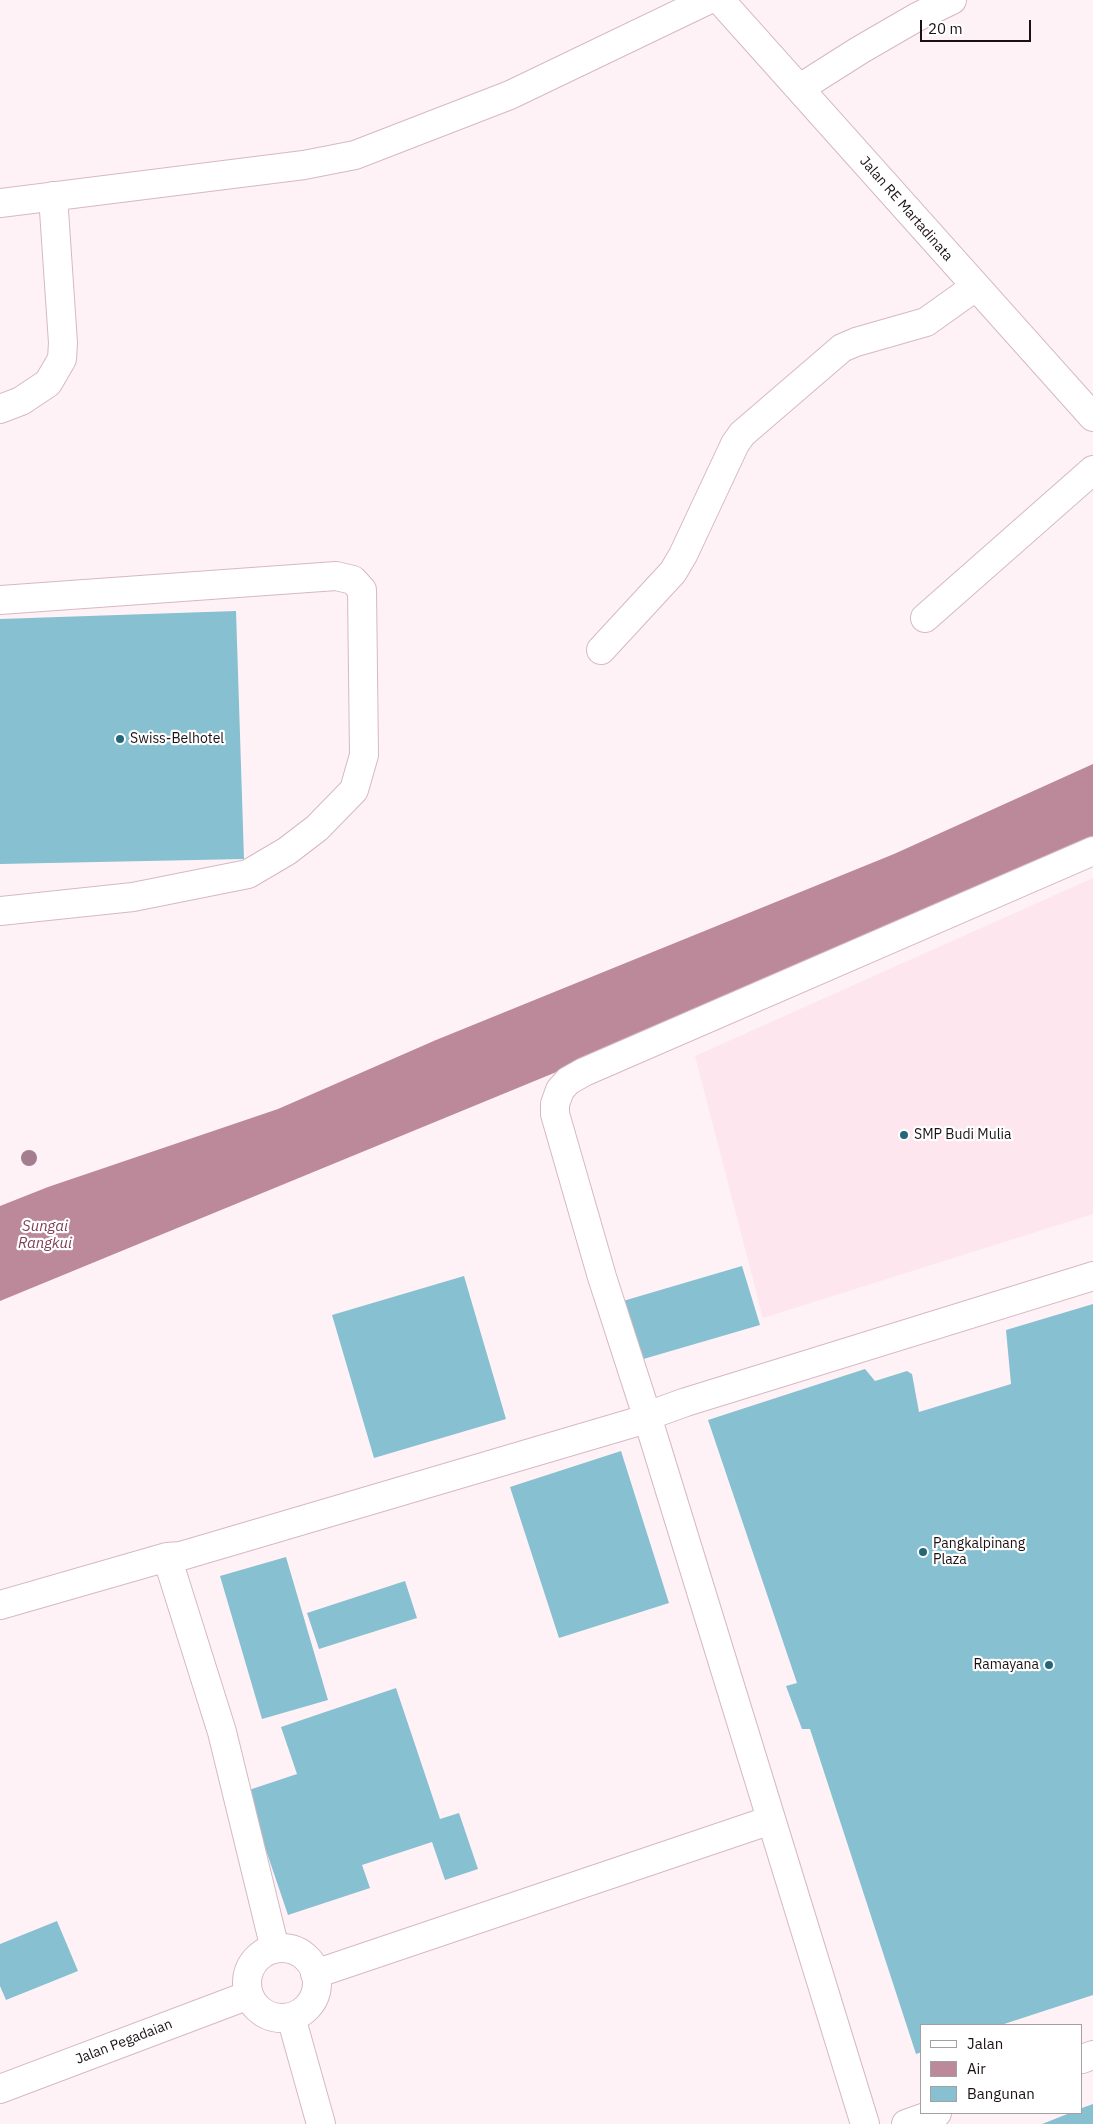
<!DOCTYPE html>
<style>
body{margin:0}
#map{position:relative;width:1093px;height:2124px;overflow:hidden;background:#fef2f6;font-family:"IBM Plex Sans",sans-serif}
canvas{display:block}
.legend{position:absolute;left:920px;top:2024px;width:162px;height:90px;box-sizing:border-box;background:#fff;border:1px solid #a4a0a1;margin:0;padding:6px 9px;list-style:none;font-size:15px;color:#1b1114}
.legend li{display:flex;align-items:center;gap:10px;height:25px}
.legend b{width:25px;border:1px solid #a4a0a1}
.scale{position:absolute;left:920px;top:20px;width:111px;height:22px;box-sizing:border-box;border:2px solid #1b1114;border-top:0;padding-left:6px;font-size:15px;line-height:18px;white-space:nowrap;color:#1b1114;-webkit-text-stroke:4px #fff;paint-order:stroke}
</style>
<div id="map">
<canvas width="1093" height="2124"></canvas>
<ul class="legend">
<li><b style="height:6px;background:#fff"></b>Jalan</li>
<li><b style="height:14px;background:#bb899a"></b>Air</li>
<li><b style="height:14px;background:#86c0d1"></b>Bangunan</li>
</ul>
<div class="scale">20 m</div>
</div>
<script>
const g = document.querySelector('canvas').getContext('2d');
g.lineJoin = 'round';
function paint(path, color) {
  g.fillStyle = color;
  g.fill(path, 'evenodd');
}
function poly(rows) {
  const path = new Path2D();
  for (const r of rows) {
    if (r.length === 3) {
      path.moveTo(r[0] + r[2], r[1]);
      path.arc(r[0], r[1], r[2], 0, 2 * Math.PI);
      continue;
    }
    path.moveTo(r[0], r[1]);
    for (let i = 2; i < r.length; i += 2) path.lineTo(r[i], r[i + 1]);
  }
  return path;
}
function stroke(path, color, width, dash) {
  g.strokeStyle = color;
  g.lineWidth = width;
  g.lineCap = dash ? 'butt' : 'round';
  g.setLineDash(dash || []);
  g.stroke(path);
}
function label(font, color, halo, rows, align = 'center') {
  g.font = font + ' "IBM Plex Sans",sans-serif';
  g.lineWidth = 4.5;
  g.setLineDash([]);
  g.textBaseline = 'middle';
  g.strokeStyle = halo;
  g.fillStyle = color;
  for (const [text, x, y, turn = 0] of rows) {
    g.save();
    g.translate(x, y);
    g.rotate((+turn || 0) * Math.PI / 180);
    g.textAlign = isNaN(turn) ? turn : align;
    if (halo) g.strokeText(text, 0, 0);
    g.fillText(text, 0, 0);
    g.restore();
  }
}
paint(poly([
 [1093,878,1093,1214,763,1318,695,1056]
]), '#fde6ed');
paint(poly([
 [1093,764,1093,843,554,1073,0,1301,0,1206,48,1187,278,1109,436,1040,894,854]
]), '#bb899a');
paint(poly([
 [236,611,244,859,0,864,0,619],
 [742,1266,760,1325,640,1360,623,1301],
 [464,1276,506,1419,374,1458,332,1315],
 [1093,1304,1093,1995,1001,2025,922,2025,922,2052,916,2054,810,1729,802,1729,786,1686,797,1683,708,1420,865,1369,875,1381,907,1371,912,1374,919,1412,1011,1384,1006,1330],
 [621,1451,669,1603,559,1638,510,1487],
 [286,1557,328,1700,262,1719,220,1576],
 [405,1581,417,1618,319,1649,307,1613],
 [396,1688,440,1819,459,1813,478,1869,445,1880,432,1842,362,1865,370,1888,288,1915,246,1791,297,1774,281,1727],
 [57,1921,78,1971,6,2000,0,1986,0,1944],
 [1093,2104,1093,2124,1042,2124,1070,2113,1082,2113,1082,2108]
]), '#86c0d1');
const minor = poly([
 [720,0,1093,417],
 [800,88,860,50,917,17,952,0],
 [0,203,304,165,355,155,510,95,708,0],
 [0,409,21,401,48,383,62,359,63,343,53,196],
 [0,600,336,576,353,580,362,590,364,755,354,790,317,828,287,851,248,874,133,897,0,911],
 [925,618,1093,470],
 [601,650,673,572,683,555,735,444,742,434,842,348,856,342,926,322,975,287],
 [167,1557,222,1732,275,1949],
 [0,1605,167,1557,181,1556,636,1422,647,1416,686,1402,1093,1276],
 [282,1983,35],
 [315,1974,771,1820],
 [291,2017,321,2124],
 [1082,2059,1093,2055],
 [0,2089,249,1995],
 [865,2124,647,1416,602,1277,555,1114,555,1104,560,1090,568,1081,584,1072,1093,851],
 [906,2124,937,2113]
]);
stroke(minor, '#d6b9c2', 30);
stroke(minor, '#fff', 28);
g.fillStyle = '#a47d8e';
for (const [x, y] of [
 [29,1158]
]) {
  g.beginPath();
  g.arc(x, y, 8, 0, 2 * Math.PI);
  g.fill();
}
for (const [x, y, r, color] of [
 [120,739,5,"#236778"],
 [904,1135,5,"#236778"],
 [923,1552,5,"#236778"],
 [1049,1665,5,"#236778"]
]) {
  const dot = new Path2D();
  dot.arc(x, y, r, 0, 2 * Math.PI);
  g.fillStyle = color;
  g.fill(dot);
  stroke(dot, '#fff', 2);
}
label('14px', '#1b1114', '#fff', [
 ["Jalan RE Martadinata",906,209,49],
 ["Jalan Pegadaian",124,2042,-21]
]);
label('14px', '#1b1114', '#fff', [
 ["Swiss-Belhotel",130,739],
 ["SMP Budi Mulia",914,1135],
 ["Pangkalpinang",933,1544],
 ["Plaza",933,1560],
 ["Ramayana",1039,1665,"right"]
], 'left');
label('italic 15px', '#7f3e57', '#fff', [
 ["Sungai",45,1227],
 ["Rangkui",45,1244]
]);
</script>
